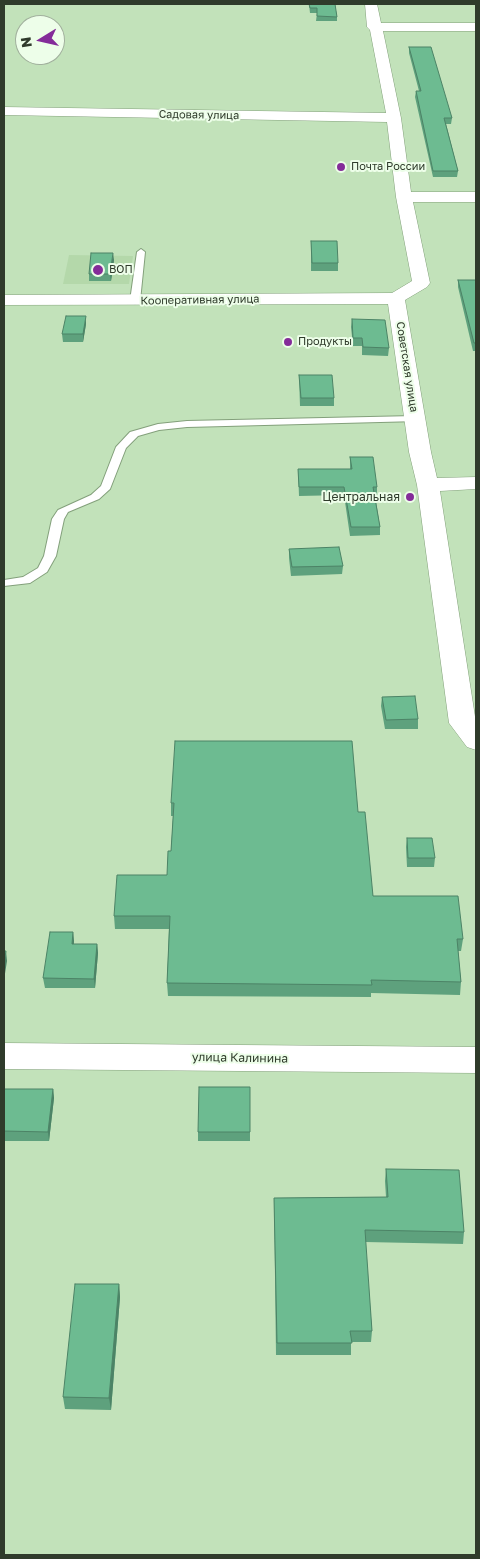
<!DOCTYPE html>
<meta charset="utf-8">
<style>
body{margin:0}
#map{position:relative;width:480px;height:1559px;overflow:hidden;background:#c2e2ba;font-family:"Golos Text",sans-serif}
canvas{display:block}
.frame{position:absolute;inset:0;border:5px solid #2f3b2b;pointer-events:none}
.north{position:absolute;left:15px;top:15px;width:50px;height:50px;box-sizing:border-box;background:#edfee9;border:1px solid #a1b09d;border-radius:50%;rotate:261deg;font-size:14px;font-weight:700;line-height:20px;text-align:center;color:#2f3b2b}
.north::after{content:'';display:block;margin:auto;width:18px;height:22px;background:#842c99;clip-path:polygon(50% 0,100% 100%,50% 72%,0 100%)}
</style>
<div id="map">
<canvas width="480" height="1559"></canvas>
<div class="frame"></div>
<div class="north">N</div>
</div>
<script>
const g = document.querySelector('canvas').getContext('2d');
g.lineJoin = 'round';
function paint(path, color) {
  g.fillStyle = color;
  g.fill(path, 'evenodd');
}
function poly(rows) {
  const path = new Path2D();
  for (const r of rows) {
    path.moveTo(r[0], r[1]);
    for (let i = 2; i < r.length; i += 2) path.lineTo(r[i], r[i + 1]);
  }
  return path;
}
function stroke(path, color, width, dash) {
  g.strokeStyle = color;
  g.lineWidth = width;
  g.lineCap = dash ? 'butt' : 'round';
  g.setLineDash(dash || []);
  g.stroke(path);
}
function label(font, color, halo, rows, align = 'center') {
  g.font = font + ' "Golos Text",sans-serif';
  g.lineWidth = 4;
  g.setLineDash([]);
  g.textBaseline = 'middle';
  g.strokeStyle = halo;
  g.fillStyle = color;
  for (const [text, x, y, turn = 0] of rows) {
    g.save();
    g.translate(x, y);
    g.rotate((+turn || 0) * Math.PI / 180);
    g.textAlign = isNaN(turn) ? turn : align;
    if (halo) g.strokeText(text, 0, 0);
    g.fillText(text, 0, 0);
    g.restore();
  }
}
paint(poly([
 [69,255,133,256,129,284,63,284]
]), '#b4d8aa');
const service = poly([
 [141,249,145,252,140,301,135,304,130,301,137,252,141,249],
 [415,416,420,419,419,421,187,427,159,430,138,436,126,448,110,489,99,499,68,512,64,519,56,556,47,572,30,583,4,586,4,580,23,577,38,568,44,556,52,519,58,510,91,495,101,486,116,447,130,432,158,424,187,421,415,416]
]);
const minor = poly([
 [365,4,377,4,381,23,476,23,476,31,383,31,401,118,411,192,476,192,476,202,413,202,430,283,427,287,405,300,431,452,437,478,476,477,476,489,440,491,476,723,476,750,467,747,449,723,417,485,409,452,388,304,4,305,4,295,392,293,412,281,396,197,387,122,4,115,4,107,386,113,370,30,367,27,365,4],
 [4,1043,476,1047,476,1073,4,1069,4,1043]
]);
stroke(service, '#83a07b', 2);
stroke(minor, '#83a07b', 1);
paint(service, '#fff');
paint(minor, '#fff');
paint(poly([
 [309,4,335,4,337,17,337,21,316,21,317,13,310,13],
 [409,47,452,118,451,124,446,124,458,171,457,177,433,177,415,97,416,91,419,91,409,53],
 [311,241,338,263,338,271,311,271],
 [114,260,111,281,89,281,89,274],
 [458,280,476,280,476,351,473,351,458,287],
 [352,319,389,348,388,356,362,355,362,346,353,346,351,327],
 [86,324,83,342,63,342,62,334],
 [299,375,334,398,334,406,300,406],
 [350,457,377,487,377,495,375,495,380,527,380,535,350,536,344,495,299,496,298,469,350,469],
 [289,549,343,566,342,574,291,576,289,558],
 [382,697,418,719,418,729,385,729,381,706],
 [171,803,358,812,373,896,463,939,461,951,458,951,461,982,460,995,371,993,371,997,168,996,167,983,169,929,115,929,114,916,167,875,171,851,173,816,171,816],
 [407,838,435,858,434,867,407,867,406,847],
 [73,932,74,944,97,944,98,953,95,988,45,988,43,978],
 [250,1087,250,1141,198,1141,198,1132],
 [4,1089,53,1089,54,1098,49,1141,4,1141],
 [386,1169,464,1232,463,1244,365,1242,372,1331,371,1342,351,1342,351,1355,276,1355,274,1198,386,1197,385,1181],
 [119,1284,120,1297,111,1410,65,1409,63,1397]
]), '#5ea17d');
paint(poly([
 [113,253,114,260,111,281,110,274],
 [86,316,86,324,83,342,83,334],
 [73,932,74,941,73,953,72,944],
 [97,944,98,953,95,988,94,979],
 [6,951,7,961,4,980,4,963],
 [53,1089,54,1098,49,1141,48,1132],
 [119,1284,120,1297,111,1410,109,1398]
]), '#4c8366');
const building = poly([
 [309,4,335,4,337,17,317,16,317,8,310,8,309,4],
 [409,47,431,47,452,118,444,118,458,171,433,171,416,91,421,91,409,47],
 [311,241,337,241,338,263,312,263,311,241],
 [91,253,113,253,110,274,89,274,91,253],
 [458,280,476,280,476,343,474,343,458,280],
 [66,316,86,316,83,334,62,334,66,316],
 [352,319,385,320,389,348,363,347,362,338,353,338,352,319],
 [299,375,332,375,334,398,301,398,299,375],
 [350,457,373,457,377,487,373,487,380,527,351,527,344,487,299,487,298,469,352,469,350,457],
 [339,547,343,566,292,567,289,549,339,547],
 [415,696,418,719,386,720,382,697,415,696],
 [175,741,352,741,358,812,365,812,373,896,458,896,463,939,457,939,461,982,371,980,372,985,167,983,170,916,114,916,117,875,167,875,168,851,171,851,174,803,171,803,175,741],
 [407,838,432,838,435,858,408,858,407,838],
 [50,932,73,932,72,944,97,944,94,979,43,978,50,932],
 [4,951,6,951,4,963,4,951],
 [199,1087,250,1087,250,1132,198,1132,199,1087],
 [4,1089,53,1089,48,1132,4,1131,4,1089],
 [386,1169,459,1170,464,1232,365,1230,372,1331,350,1331,352,1343,277,1343,274,1198,388,1197,386,1169],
 [75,1284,119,1284,109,1398,63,1397,75,1284]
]);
paint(building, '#6dbb91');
stroke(building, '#4c8366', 1);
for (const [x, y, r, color] of [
 [341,167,5,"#842c99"],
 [98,270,6,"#842c99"],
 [288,342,5,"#842c99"],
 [410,497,5,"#842c99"]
]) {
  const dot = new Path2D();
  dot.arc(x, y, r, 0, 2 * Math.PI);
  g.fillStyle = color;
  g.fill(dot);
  stroke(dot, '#edfee9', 2);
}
label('11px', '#2f3b2b', '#edfee9', [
 ["Садовая улица",199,115,1],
 ["Кооперативная улица",200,300,-1],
 ["Советская улица",407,367,81]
]);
label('11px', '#2f3b2b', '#edfee9', [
 ["Почта России",351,167],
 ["ВОП",109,270],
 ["Продукты",298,342]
], 'left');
label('12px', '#2f3b2b', '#edfee9', [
 ["Центральная",400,497]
], 'right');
label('12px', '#2f3b2b', '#edfee9', [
 ["улица Калинина",240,1058,1]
]);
</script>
